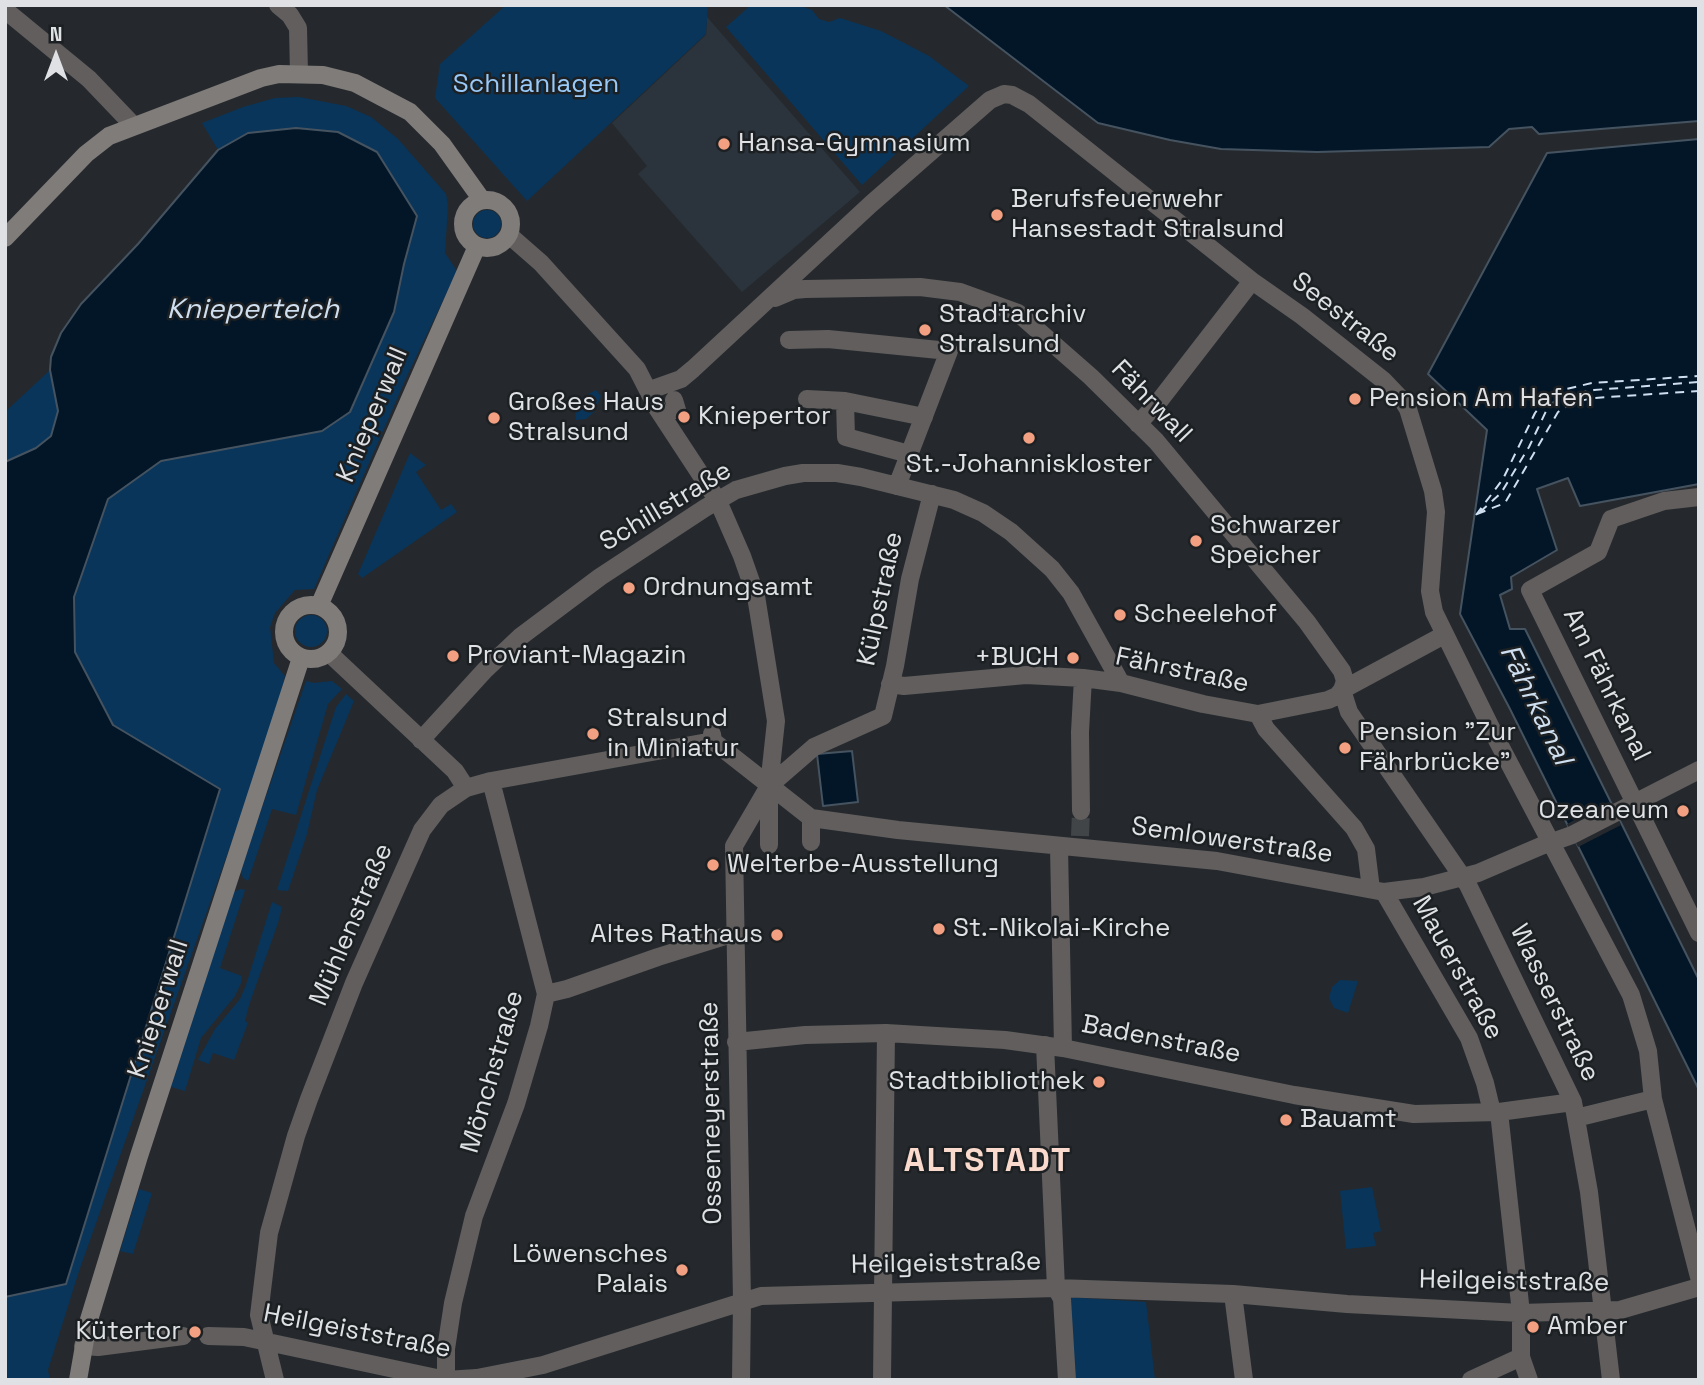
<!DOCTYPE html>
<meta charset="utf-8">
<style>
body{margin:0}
#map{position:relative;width:1704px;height:1385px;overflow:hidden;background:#25292d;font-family:"Space Grotesk",sans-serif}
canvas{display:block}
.frame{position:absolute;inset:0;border:7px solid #dfe1e4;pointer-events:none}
.north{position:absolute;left:21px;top:21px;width:70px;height:70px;-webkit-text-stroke:5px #1c2023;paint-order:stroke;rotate:0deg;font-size:19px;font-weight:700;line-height:28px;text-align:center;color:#dfe1e4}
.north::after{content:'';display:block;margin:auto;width:24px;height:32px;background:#dfe1e4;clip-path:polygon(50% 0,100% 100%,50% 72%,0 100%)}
</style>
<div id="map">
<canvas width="1704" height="1385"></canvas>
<div class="frame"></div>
<div class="north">N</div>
</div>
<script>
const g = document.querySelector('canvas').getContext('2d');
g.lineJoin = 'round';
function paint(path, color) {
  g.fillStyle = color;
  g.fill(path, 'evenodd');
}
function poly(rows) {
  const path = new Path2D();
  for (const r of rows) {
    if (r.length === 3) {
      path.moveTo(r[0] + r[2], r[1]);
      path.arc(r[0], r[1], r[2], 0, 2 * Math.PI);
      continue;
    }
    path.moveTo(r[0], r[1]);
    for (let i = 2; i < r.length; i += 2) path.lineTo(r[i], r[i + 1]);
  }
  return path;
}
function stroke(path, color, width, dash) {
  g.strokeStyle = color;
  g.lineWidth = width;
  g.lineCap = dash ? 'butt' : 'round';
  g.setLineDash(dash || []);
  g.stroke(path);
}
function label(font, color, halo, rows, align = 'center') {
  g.font = font + ' "Space Grotesk",sans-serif';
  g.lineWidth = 5;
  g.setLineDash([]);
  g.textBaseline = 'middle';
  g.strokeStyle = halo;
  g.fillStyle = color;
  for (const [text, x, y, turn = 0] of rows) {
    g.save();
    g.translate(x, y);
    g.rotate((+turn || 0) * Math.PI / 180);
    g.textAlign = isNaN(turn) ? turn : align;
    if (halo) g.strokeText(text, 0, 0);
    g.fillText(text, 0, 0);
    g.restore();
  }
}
paint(poly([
 [707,17,860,192,742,292,638,174,647,166,612,123,706,35]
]), '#2b343c');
paint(poly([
 [506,5,708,5,706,34,527,201,435,98,440,64],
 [751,5,797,5,812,10,819,19,829,22,840,18,881,31,929,56,969,86,862,185,726,27],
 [299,97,346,106,371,117,398,139,446,194,448,205,445,253,457,271,407,376,314,589,295,590,275,613,270,627,274,663,285,676,278,705,248,796,79,1271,48,1370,50,1380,5,1380,5,1297,66,1284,220,789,113,725,75,652,74,598,108,499,161,461,233,447,404,264,417,217,248,133,218,150,202,123,243,107,275,98],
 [487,224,14],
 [50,370,58,411,51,436,36,448,5,462,5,412],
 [596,390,601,396,595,411,586,419,576,420,575,410,581,398],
 [410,453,426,465,416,472,441,510,451,504,457,512,362,578,358,574],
 [311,631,16],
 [306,681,314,683,332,681,342,689,328,704,296,815,272,809,248,881,243,878,240,871],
 [346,694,354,701,317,790,307,834,288,891,277,890,336,707],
 [241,889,245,890,220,968,242,976,241,983,235,996,201,1038,185,1091,171,1087,233,892],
 [272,902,282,907,278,923,249,1005,245,1021,248,1023,234,1060,213,1053,209,1064,198,1060,215,1029,240,999,246,985],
 [1340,980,1358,981,1348,1013,1334,1008,1329,998,1332,987],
 [1372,1187,1381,1231,1373,1233,1376,1246,1346,1249,1340,1191],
 [139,1189,152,1193,133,1254,120,1251],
 [1067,1297,1146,1302,1155,1380,1072,1380]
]), '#09355a');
const water = poly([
 [944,5,1699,5,1699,121,1539,134,1532,127,1509,129,1489,147,1317,152,1221,149,1170,140,1098,123,944,5],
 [296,128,338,132,377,152,417,216,404,264,394,312,350,412,322,431,161,461,108,499,74,597,75,652,113,725,220,789,66,1284,5,1297,5,462,36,448,51,436,58,411,50,370,51,357,61,333,81,304,138,244,218,150,248,133,296,128],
 [1699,139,1699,484,1580,506,1568,478,1537,489,1557,550,1511,577,1512,589,1500,595,1510,629,1525,629,1699,980,1699,1090,1510,709,1460,614,1487,430,1428,374,1547,153,1699,139],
 [852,751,858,802,823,806,817,754,852,751]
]);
paint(water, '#031628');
stroke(water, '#455360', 2);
paint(poly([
 [1609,802,1621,825,1578,847,1567,824]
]), '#25292d');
stroke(poly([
 [1480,512,1501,493,1529,447,1548,407,1560,397,1594,390,1699,382],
 [1477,514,1505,503,1558,412,1574,402,1594,398,1699,391],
 [1476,515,1503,479,1535,413,1543,403,1558,391,1592,383,1699,376]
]), '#cfdff0', 2, [9, 7]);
stroke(poly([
 [1080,836,1081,811]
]), '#414548', 18, [18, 9]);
stroke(poly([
 [278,5,290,15,298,28,299,73],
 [5,10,89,79,133,125],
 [509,235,541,263,637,369,657,408,718,501,742,556,756,596,776,721,769,786,734,846,742,1301,741,1380],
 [775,298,794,290,805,289,920,287,960,292,1018,313,1091,377,1156,441,1307,622,1342,671,1345,681,1342,690,1349,712,1468,885,1573,1102,1589,1192,1611,1380],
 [789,340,828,339,949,351,897,486],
 [650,390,681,379,693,369,871,204,990,100,1004,94,1012,95,1029,104,1252,281,1302,316,1383,380,1403,401,1408,409,1433,491,1436,512,1430,591,1434,612,1497,740,1631,995,1648,1051,1653,1099,1699,1277],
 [807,399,845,401,924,417],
 [674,400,677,410],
 [845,401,846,437,909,454],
 [1138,424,1160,400,1252,281],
 [1699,497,1664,501,1611,519,1598,552,1530,590,1699,933],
 [329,653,455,771,466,788],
 [890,684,904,686,1026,675,1083,678,1121,683,1203,704,1258,714,1328,700,1337,696,1342,690,1444,635],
 [1258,714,1266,729,1354,828,1366,849,1371,889],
 [712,734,713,741,811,818,898,830,1217,861,1384,892,1424,887,1478,873,1541,846,1572,835,1699,770],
 [421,740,485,670,520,637,600,577,705,508,736,490,785,476,803,473,837,473,861,477,954,500,983,513,1011,532,1052,569,1071,593,1121,683],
 [1081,811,1080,732,1083,678],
 [811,818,811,842],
 [769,845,769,786,814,747,883,716,895,666,910,579,932,494],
 [1059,847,1063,1048],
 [1384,892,1469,1038,1485,1083,1492,1112],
 [546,994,567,989,658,957,735,933],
 [736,1042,805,1035,886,1033,1005,1040,1063,1048,1294,1095,1414,1114,1499,1112,1573,1102],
 [1045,1045,1056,1288,1062,1299,1067,1380],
 [1499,1112,1521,1313,1521,1357,1529,1380],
 [1576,1118,1653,1099],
 [1233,1294,1244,1380],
 [208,1336,244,1337,446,1380,477,1378,543,1365,761,1296,1056,1288,1233,1294,1347,1304,1521,1313,1620,1310,1699,1287],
 [83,1346,98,1347,183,1336],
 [275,1380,259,1315,269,1233,296,1136,309,1099,354,983,422,830,441,805,466,788,491,781,713,741],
 [446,1380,446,1349,453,1303,474,1216,516,1104,539,1026,546,994,491,781],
 [882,1380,886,1033],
 [1471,1380,1521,1357]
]), '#615e5d', 18);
stroke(poly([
 [487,224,24],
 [5,238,86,154,109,136,261,78,279,74,323,75,355,83,410,112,442,144,482,200],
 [311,632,27],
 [319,606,477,246],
 [78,1380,88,1323,139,1156,301,658]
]), '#807c7a', 18);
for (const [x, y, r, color] of [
 [724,144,7,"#f2a081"],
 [997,215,7,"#f2a081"],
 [925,330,7,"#f2a081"],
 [1355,399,7,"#f2a081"],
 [684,417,7,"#f2a081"],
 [494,418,7,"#f2a081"],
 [1029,438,7,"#f2a081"],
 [1196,541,7,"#f2a081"],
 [629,588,7,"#f2a081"],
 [1120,615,7,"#f2a081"],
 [453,656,7,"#f2a081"],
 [1073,658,7,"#f2a081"],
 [593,734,7,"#f2a081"],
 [1345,748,7,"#f2a081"],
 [1683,811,7,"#f2a081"],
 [713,865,7,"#f2a081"],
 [939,929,7,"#f2a081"],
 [777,935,7,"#f2a081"],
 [1099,1082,7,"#f2a081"],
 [1286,1120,7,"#f2a081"],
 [682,1270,7,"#f2a081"],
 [1533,1327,7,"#f2a081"],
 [195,1332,7,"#f2a081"]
]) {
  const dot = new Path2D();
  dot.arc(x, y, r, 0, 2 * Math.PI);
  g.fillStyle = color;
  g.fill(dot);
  stroke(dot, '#1c2023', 2.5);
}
label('26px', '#98c9f9', '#1c2023', [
 ["Schillanlagen",536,85]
]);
label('26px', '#dfe1e4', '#1c2023', [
 ["Hansa-Gymnasium",738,144],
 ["Berufsfeuerwehr",1011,200],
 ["Hansestadt Stralsund",1011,230],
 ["Stadtarchiv",939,315],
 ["Stralsund",939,345],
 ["Pension Am Hafen",1369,399],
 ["Großes Haus",508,403],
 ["Stralsund",508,433],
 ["Kniepertor",698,417],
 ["St.-Johanniskloster",1029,465,"center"],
 ["Schwarzer",1210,526],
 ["Speicher",1210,556],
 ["Ordnungsamt",643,588],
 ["Scheelehof",1134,615],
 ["Proviant-Magazin",467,656],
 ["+BUCH",1059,658,"right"],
 ["Stralsund",607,719],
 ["in Miniatur",607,749],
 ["Pension \"Zur",1359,733],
 ["Fährbrücke\"",1359,763],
 ["Ozeaneum",1669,811,"right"],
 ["Welterbe-Ausstellung",727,865],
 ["St.-Nikolai-Kirche",953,929],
 ["Altes Rathaus",763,935,"right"],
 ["Stadtbibliothek",1085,1082,"right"],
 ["Bauamt",1300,1120],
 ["Löwensches",668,1255,"right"],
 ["Palais",668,1285,"right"],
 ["Amber",1547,1327],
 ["Kütertor",181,1332,"right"]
], 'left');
label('26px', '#dfe1e4', '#1c2023', [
 ["Seestraße",1345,318,38],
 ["Fährwall",1151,402,46],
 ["Knieperwall",373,415,-67],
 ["Schillstraße",666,507,-31],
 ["Külpstraße",881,599,-78],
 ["Fährstraße",1182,671,12],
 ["Am Fährkanal",1606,685,64],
 ["Semlowerstraße",1232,841,8],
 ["Mühlenstraße",352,925,-67],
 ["Mauerstraße",1457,968,61],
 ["Wasserstraße",1554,1003,64],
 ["Knieperwall",159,1009,-72],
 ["Badenstraße",1161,1040,11],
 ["Mönchstraße",493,1072,-74],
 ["Ossenreyerstraße",712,1113,-91],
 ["Heilgeiststraße",946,1264,-1],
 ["Heilgeiststraße",1514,1282,1],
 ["Heilgeiststraße",357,1332,11]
]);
label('italic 28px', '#cfdff0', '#1c2023', [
 ["Knieperteich",253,310],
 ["Fährkanal",1535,705,64]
]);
g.letterSpacing = '2px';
label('bold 33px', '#fbdace', '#1c2023', [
 ["ALTSTADT",988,1162]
]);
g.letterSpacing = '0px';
</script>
